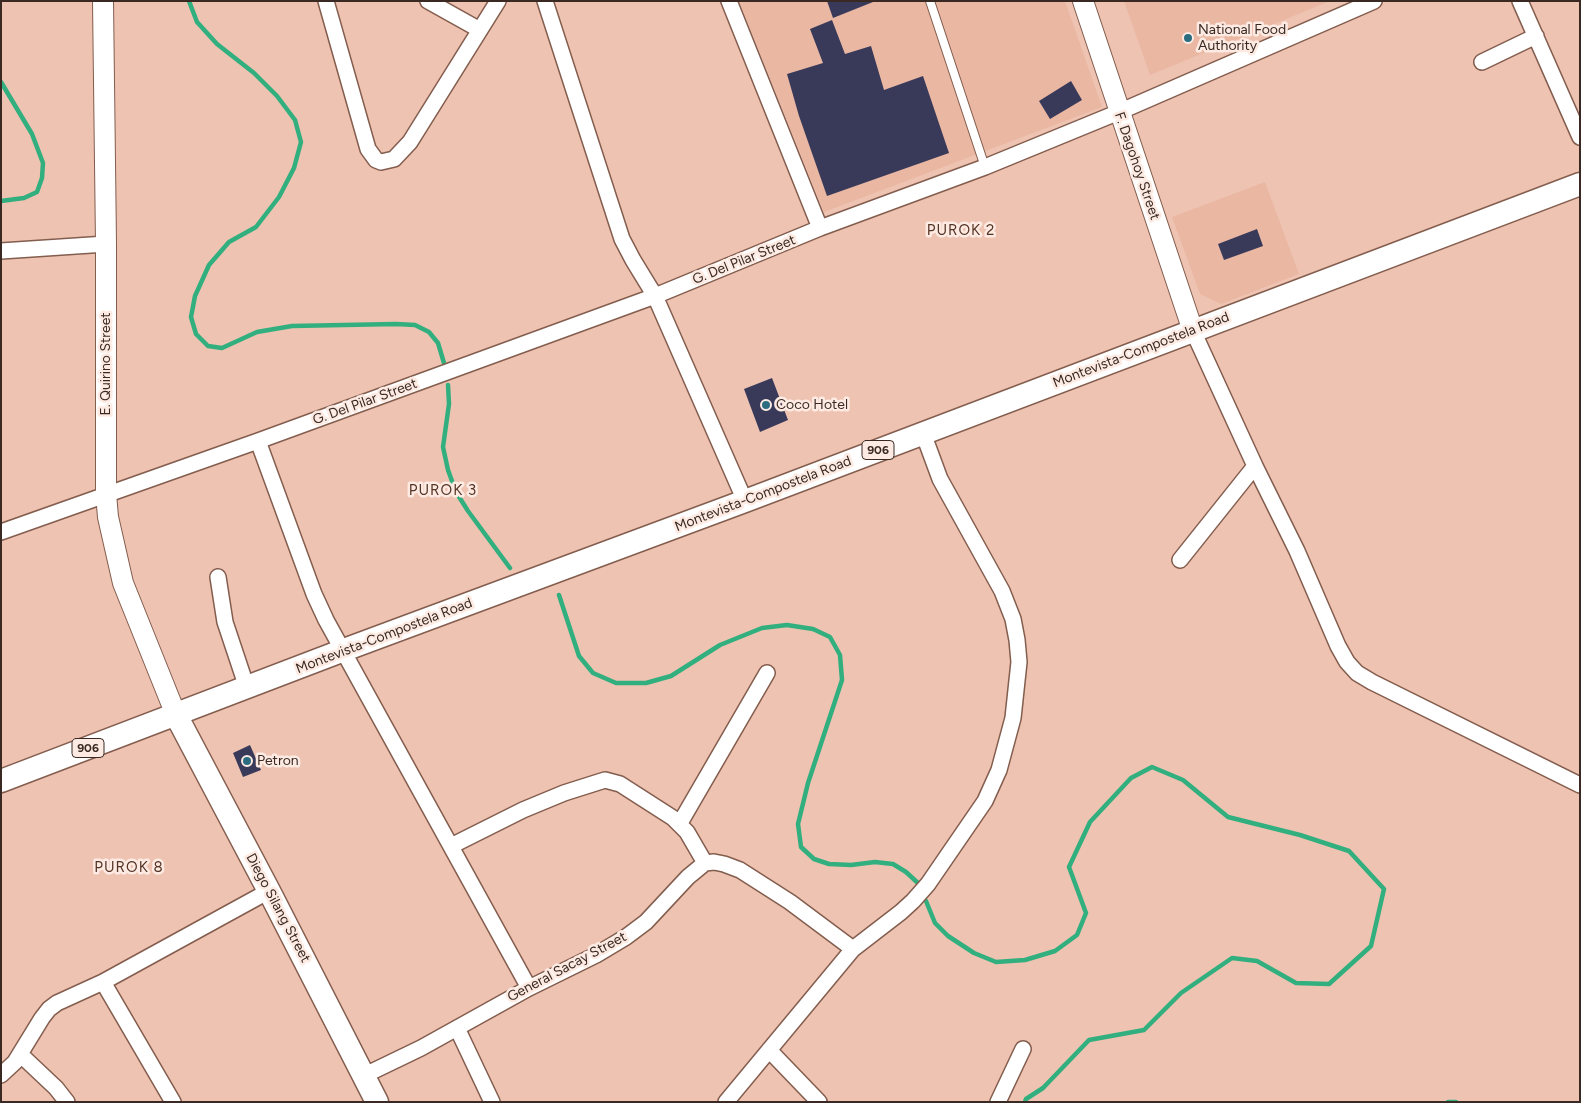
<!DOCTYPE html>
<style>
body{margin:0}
#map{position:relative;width:1581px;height:1103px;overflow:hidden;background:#eec3b2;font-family:Figtree,sans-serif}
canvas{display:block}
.frame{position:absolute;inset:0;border:2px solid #392922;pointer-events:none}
</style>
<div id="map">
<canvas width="1581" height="1103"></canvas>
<div class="frame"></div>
</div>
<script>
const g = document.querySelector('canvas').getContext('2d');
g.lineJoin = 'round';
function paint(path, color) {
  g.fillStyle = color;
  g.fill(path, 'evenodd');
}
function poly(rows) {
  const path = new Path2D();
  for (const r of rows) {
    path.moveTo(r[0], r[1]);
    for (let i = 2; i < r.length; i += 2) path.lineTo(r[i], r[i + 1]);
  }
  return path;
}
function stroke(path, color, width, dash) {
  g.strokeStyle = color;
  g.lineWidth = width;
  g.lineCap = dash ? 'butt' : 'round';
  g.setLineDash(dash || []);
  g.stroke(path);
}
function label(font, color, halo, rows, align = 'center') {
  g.font = font + ' Figtree,sans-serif';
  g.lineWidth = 5;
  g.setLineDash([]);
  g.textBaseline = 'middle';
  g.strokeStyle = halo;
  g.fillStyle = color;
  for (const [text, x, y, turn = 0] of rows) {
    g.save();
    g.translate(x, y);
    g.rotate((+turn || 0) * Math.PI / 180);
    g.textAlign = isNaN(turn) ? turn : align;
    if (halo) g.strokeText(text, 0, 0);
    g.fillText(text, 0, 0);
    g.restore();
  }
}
paint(poly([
 [739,1,1065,1,1102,107,824,212],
 [1124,1,1330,1,1150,75],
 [1265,182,1299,274,1221,304,1200,294,1172,217]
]), '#eab7a3');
stroke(poly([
 [189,1,197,22,217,44,254,73,277,96,295,120,301,142,294,168,279,197,256,227,229,242,209,265,195,296,191,317,196,334,208,346,222,348,257,332,292,326,396,324,415,325,429,332,438,343,444,363],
 [1,82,32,134,43,163,42,178,37,192,24,198,1,201],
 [448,385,449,404,443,447,448,470,456,492,468,511,510,568],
 [559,595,579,656,593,673,616,683,646,683,671,676,720,645,762,628,787,625,813,629,830,637,840,655,842,680,808,783,798,824,801,847,814,859,829,864,851,865,875,862,893,864,906,872,919,884],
 [926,901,935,923,948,936,974,953,996,962,1025,960,1055,951,1077,935,1086,913,1069,867,1090,822,1131,778,1152,767,1183,780,1228,817,1300,835,1349,851,1384,889,1371,946,1329,984,1296,983,1257,961,1232,958,1181,993,1144,1030,1089,1040,1043,1088,1026,1099,1025,1102],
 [1448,1102,1456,1102]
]), '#32af7e', 4.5);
paint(poly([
 [827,1,873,1,873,2,833,18],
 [832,20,845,54,871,46,884,90,923,76,949,153,827,196,799,116,787,74,823,63,810,29],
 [1071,81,1082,100,1050,119,1039,101],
 [1257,229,1263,246,1224,260,1218,244],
 [772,378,788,420,760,432,744,389],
 [250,745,261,770,243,777,233,753]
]), '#393a5a');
const lane = poly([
 [930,1,985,167]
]);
const street = poly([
 [326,1,368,149,376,160,381,162,394,159,410,142,498,1],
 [428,1,480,30],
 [545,1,622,239,633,260,655,296,745,501],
 [729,1,820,228],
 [1520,1,1580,137],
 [1482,62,1536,36],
 [1,251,106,244],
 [1193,331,1255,466,1297,551,1338,646,1347,662,1357,673,1372,682,1580,785],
 [258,441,314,594,326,620,529,988],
 [1,532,258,441,655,296,820,228,985,167,1119,112,1374,1],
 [1180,560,1255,466],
 [218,577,225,622,247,688],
 [680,823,767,673],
 [451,846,523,810,564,793,605,780,620,784,673,818,687,832,705,863],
 [103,982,173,1102],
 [457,1028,492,1102],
 [769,1050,819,1102],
 [21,1055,56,1088,67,1102],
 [1,1075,15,1062,42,1018,49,1009,57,1003,103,982,269,891],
 [365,1075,421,1048,529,988,596,955,626,937,646,922,688,877,705,863,714,862,724,864,740,870,790,902,853,949],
 [726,1102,853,949,901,912,913,901,928,884,985,801,999,770,1013,718,1019,662,1017,640,1013,619,1002,591,940,479,923,433],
 [998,1102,1023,1049]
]);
const secondary = poly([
 [103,1,106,244,106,494,108,517,123,583,176,715],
 [1083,1,1193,331]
]);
const primary = poly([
 [176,715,269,891,377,1102],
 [1,781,344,650,745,501,1580,184]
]);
stroke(lane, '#835d4e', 10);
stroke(street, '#835d4e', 18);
stroke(secondary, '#835d4e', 22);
stroke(primary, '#835d4e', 25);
stroke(lane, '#fff', 8);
stroke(street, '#fff', 15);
stroke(secondary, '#fff', 20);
stroke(primary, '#fff', 22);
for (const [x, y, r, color] of [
 [1188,38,5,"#2c6c81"],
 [766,405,5,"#2c6c81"],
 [247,761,5,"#2c6c81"]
]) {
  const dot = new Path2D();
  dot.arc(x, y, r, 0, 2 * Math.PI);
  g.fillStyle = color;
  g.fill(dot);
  stroke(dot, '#fdebe3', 2);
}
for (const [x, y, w] of [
 [878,450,32],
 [88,748,32]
]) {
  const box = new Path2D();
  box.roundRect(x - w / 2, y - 9.5, w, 19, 4);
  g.fillStyle = '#fdebe3';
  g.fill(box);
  stroke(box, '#392922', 1);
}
label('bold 12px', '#392922', null, [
 ["906",878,450],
 ["906",88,748]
]);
label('14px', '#392922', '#fdebe3', [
 ["National Food",1198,30],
 ["Authority",1198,46],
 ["Coco Hotel",776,405],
 ["Petron",257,761]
], 'left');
label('14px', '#392922', '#fdebe3', [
 ["F. Dagohoy Street",1137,166,71],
 ["G. Del Pilar Street",744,260,-22],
 ["Montevista-Compostela Road",1141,350,-21],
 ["E. Quirino Street",106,364,-90],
 ["G. Del Pilar Street",365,402,-20],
 ["Montevista-Compostela Road",763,494,-21],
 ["Montevista-Compostela Road",384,636,-21],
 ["Diego Silang Street",278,908,62],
 ["General Sacay Street",567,967,-28]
]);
g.letterSpacing = '1px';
label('15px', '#553325', '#fdebe3', [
 ["PUROK 2",961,231],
 ["PUROK 3",443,491],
 ["PUROK 8",129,868]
]);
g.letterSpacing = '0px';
</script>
